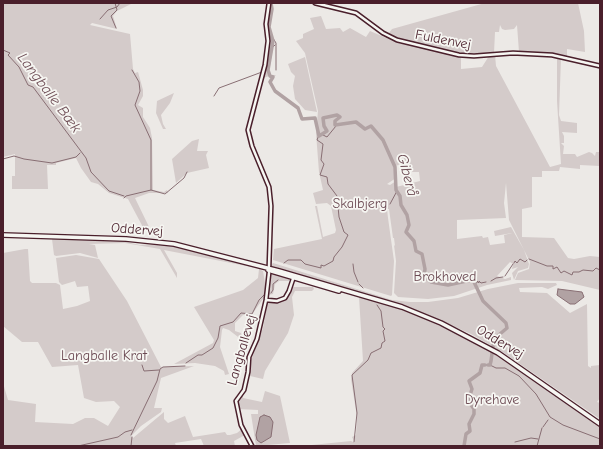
<!DOCTYPE html>
<meta charset="utf-8">
<style>
body{margin:0}
#map{position:relative;width:603px;height:449px;overflow:hidden;background:#ece9e6;font-family:"Comic Neue",sans-serif}
canvas{display:block}
.frame{position:absolute;inset:0;border:4px solid #4a1f2b;pointer-events:none}
</style>
<div id="map">
<canvas width="603" height="449"></canvas>
<div class="frame"></div>
</div>
<script>
const g = document.querySelector('canvas').getContext('2d');
g.lineJoin = 'round';
function paint(path, color) {
  g.fillStyle = color;
  g.fill(path, 'evenodd');
}
function poly(rows) {
  const path = new Path2D();
  for (const r of rows) {
    path.moveTo(r[0], r[1]);
    for (let i = 2; i < r.length; i += 2) path.lineTo(r[i], r[i + 1]);
  }
  return path;
}
function stroke(path, color, width, dash) {
  g.strokeStyle = color;
  g.lineWidth = width;
  g.lineCap = dash ? 'butt' : 'round';
  g.setLineDash(dash || []);
  g.stroke(path);
}
function label(font, color, halo, rows, align = 'center') {
  g.font = font + ' "Comic Neue",sans-serif';
  g.lineWidth = 3.5;
  g.setLineDash([]);
  g.textBaseline = 'middle';
  g.strokeStyle = halo;
  g.fillStyle = color;
  for (const [text, x, y, turn = 0] of rows) {
    g.save();
    g.translate(x, y);
    g.rotate((+turn || 0) * Math.PI / 180);
    g.textAlign = isNaN(turn) ? turn : align;
    if (halo) g.strokeText(text, 0, 0);
    g.fillText(text, 0, 0);
    g.restore();
  }
}
paint(poly([
 [3,3,133,3,117,11,113,16,117,29,92,23,90,25,130,34,133,69,135,73,138,72,143,90,143,96,138,105,143,108,143,117,150,128,152,138,153,190,164,192,167,190,168,193,149,193,135,198,151,231,145,231,128,199,109,193,98,184,91,182,81,168,76,158,56,163,56,165,47,165,48,189,12,189,12,176,15,176,15,154,3,157],
 [485,3,578,3,584,31,585,52,567,49,567,56,519,52,517,25,514,29,505,30,502,29,500,25,499,32,495,32,494,53,462,53,451,51,400,39,389,33,392,29],
 [321,16,326,29,340,28,343,32,350,28,366,37,370,31,398,43,461,56,461,69,482,67,489,56,495,55,496,66,550,167,561,164,557,101,557,57,561,58,559,115,561,121,577,123,577,133,562,132,564,136,564,143,561,143,564,146,563,154,575,154,577,157,589,152,592,153,595,156,596,152,600,152,600,166,580,165,580,169,560,167,559,171,542,171,542,177,532,177,532,207,522,209,522,237,554,238,568,258,574,259,590,256,600,257,600,290,562,281,515,280,518,273,529,269,530,262,509,220,506,183,504,203,506,218,457,220,457,239,482,236,483,238,488,237,490,245,505,243,504,235,512,233,495,236,494,231,511,227,524,250,529,264,528,268,518,271,514,280,512,273,518,267,512,269,513,264,510,262,497,276,505,279,511,277,511,280,487,285,454,296,428,299,398,297,394,293,396,261,394,245,395,246,394,238,393,238,389,209,387,209,388,218,394,261,392,295,391,296,273,260,274,249,322,239,315,206,317,206,323,237,335,233,336,230,331,206,327,203,316,204,313,193,323,190,319,172,316,133,318,111,305,53,296,41,303,38,303,34,314,29,310,18],
 [404,162,407,167,411,166,412,172,419,172,420,181,396,187,396,181,390,185,387,184,396,178,396,166],
 [271,33,274,41,269,73,270,75,276,75,271,79,269,76,263,78,269,49,268,38],
 [305,57,317,112,305,110,295,99,293,86,295,76,291,72,288,64],
 [174,93,170,103,161,115,163,124,166,129,163,129,156,113,157,101],
 [199,139,197,151,208,151,206,155,209,168,187,173,176,183,172,159,192,141],
 [52,239,121,241,140,245,153,244,173,246,223,258,257,268,164,250,177,273,177,278,160,249,125,243,89,244,95,245,98,258,80,253,56,256,54,255],
 [25,249,28,249,30,281,32,283,56,283,60,285,63,309,77,306,90,301,88,286,77,287,75,281,62,285,59,282,56,258,76,255,99,259,127,301,161,367,194,366,161,378,154,408,162,408,161,412,141,426,131,436,133,438,164,412,164,419,168,423,185,416,193,437,225,432,227,435,230,435,237,433,242,429,245,435,234,441,235,446,204,446,201,439,175,443,176,446,3,446,3,383,8,400,36,404,35,422,73,424,85,418,94,418,108,426,120,407,114,401,96,402,84,398,78,365,52,367,38,342,22,342,3,326,3,253],
 [273,263,392,300,410,302,428,302,458,298,488,289,518,283,556,283,557,285,548,289,542,287,519,288,520,292,547,293,570,313,587,304,588,366,591,368,591,366,600,365,600,398,597,402,600,403,600,419,504,353,471,334,433,317,396,303,270,267],
 [259,269,263,271,266,289,265,296,253,313,248,316,243,315,235,323,235,331,241,333,242,340,229,330,223,328,222,330,220,347,229,374,225,375,224,371,215,366,195,363,174,364,213,343,214,340,194,307,243,290,258,278],
 [270,273,289,279,289,281,279,281,275,284,273,294,268,295],
 [292,287,313,287,314,289,312,291,295,291,292,297,294,315,288,333,265,371,263,379,250,376,249,375,252,358,263,328,268,301,277,302,282,300,287,297],
 [359,297,395,307,432,321,502,358,600,427,600,446,302,446,351,441,355,443,352,437,356,435,357,417,351,379,352,373,363,361],
 [265,391,280,396,290,443,256,446,251,414,258,414,258,410,238,409,238,400,243,394,243,398,262,402]
]), '#d4cbca');
const water = poly([
 [558,289,582,292,584,297,575,304,570,304,557,295,558,289],
 [264,415,270,417,273,422,271,437,261,443,257,440,256,435,260,417,264,415]
]);
paint(water, '#b1a2a3');
stroke(water, '#886e73', 1);
stroke(poly([
 [115,3,117,10,111,16,116,28],
 [100,19,108,10,117,7,120,3],
 [271,35,276,43,276,70],
 [3,47,3,49],
 [272,48,275,45],
 [3,50,10,53,8,55,19,67,28,85,33,87,86,158,91,172,109,191,124,196],
 [132,70,139,82,140,91,135,105,151,140,151,190],
 [214,96,219,88,262,72],
 [323,135,327,137,336,126],
 [3,159,14,156,24,159,52,163,76,157,80,153],
 [124,198,126,196,151,190,165,194,184,178,187,172],
 [390,204,397,191],
 [529,259,547,266,553,266,553,269,557,267,561,273,564,271,572,275,573,272,579,272,583,270,593,271,596,268,600,270],
 [284,263,288,260,301,260,305,264,321,268,321,265,324,266,333,261,334,257,342,247,348,235,344,232,339,217,337,196,328,184,327,177,320,175,324,164,321,160,323,144,317,140,319,135],
 [514,263,515,261,517,263,520,259,525,262,527,260],
 [353,264,354,272,358,282],
 [505,276,513,264],
 [491,281,496,278,503,277],
 [474,282,477,283,477,281,479,283,479,281,481,283,486,282],
 [359,284,363,288],
 [271,293,273,290,273,284,278,280],
 [186,363,198,355,202,355,213,348,218,338,220,326,233,322,241,313,252,314,259,300,265,294],
 [142,365,144,371,159,370],
 [490,365,496,368,505,368,519,376,536,394,550,417,563,425,600,439],
 [543,427,548,420],
 [131,435,157,381,160,369,163,367,185,366],
 [354,442,357,413,352,375,368,360,371,353,381,348,382,343,385,341,383,331,385,329,383,327,381,311,377,305],
 [515,442,531,438,538,439],
 [78,446,118,437,125,432,132,430],
 [131,446,132,437],
 [537,446,542,428]
]), '#886e73', 1);
stroke(poly([
 [271,3,272,9,269,27,273,41,268,70,270,76,273,77,270,82,275,91,298,108,302,119,315,118,319,136,327,131,324,126,323,118,337,115,340,117,335,121,335,125,356,122,365,129,371,126,383,140,395,167,396,190,400,196,401,205,407,215,409,225,406,232,414,241,416,251,422,254,425,269,424,276,431,282,448,285,471,280,474,282,483,301,506,323,507,328,494,339,491,361,490,365,488,365],
 [464,446,466,434,470,431,469,424,474,414,474,409,468,401,472,389,469,381,480,373,482,365,485,365]
]), '#b1a2a3', 3.5);
const minor = poly([
 [315,3,356,13,383,33,397,40,459,55,474,56,513,53,552,55,600,66],
 [269,266,271,206,269,187,252,146,248,130,265,65,268,41,266,24,269,3],
 [266,300,277,301,285,298,289,291,294,276],
 [252,446,241,425,236,401,244,390,248,372,249,357,257,339,266,300,269,273]
]);
const major = poly([
 [3,235,126,239,174,244,279,271,402,307,441,323,498,353,600,424],
 [268,270,339,291]
]);
stroke(minor, '#4a1f2b', 5.5);
stroke(major, '#4a1f2b', 6);
stroke(minor, '#f6f6f2', 2.5);
stroke(major, '#f6f6f2', 3.5);
label('14px', '#4a1f2b', '#f6f6f2', [
 ["Fuldenvej",443,40,11],
 ["Oddervej",137,230,4],
 ["Oddervej",500,342,31],
 ["Langballevej",242,350,-74]
]);
label('14px', '#6c4a53', '#f6f6f2', [
 ["Skalbjerg",360,204],
 ["Brokhoved",445,277],
 ["Langballe Krat",104,356],
 ["Dyrehave",492,400]
]);
label('italic 15px', '#6e4d55', '#f6f6f2', [
 ["Langballe Bæk",49,93,53],
 ["Giberå",407,175,75]
]);
</script>
